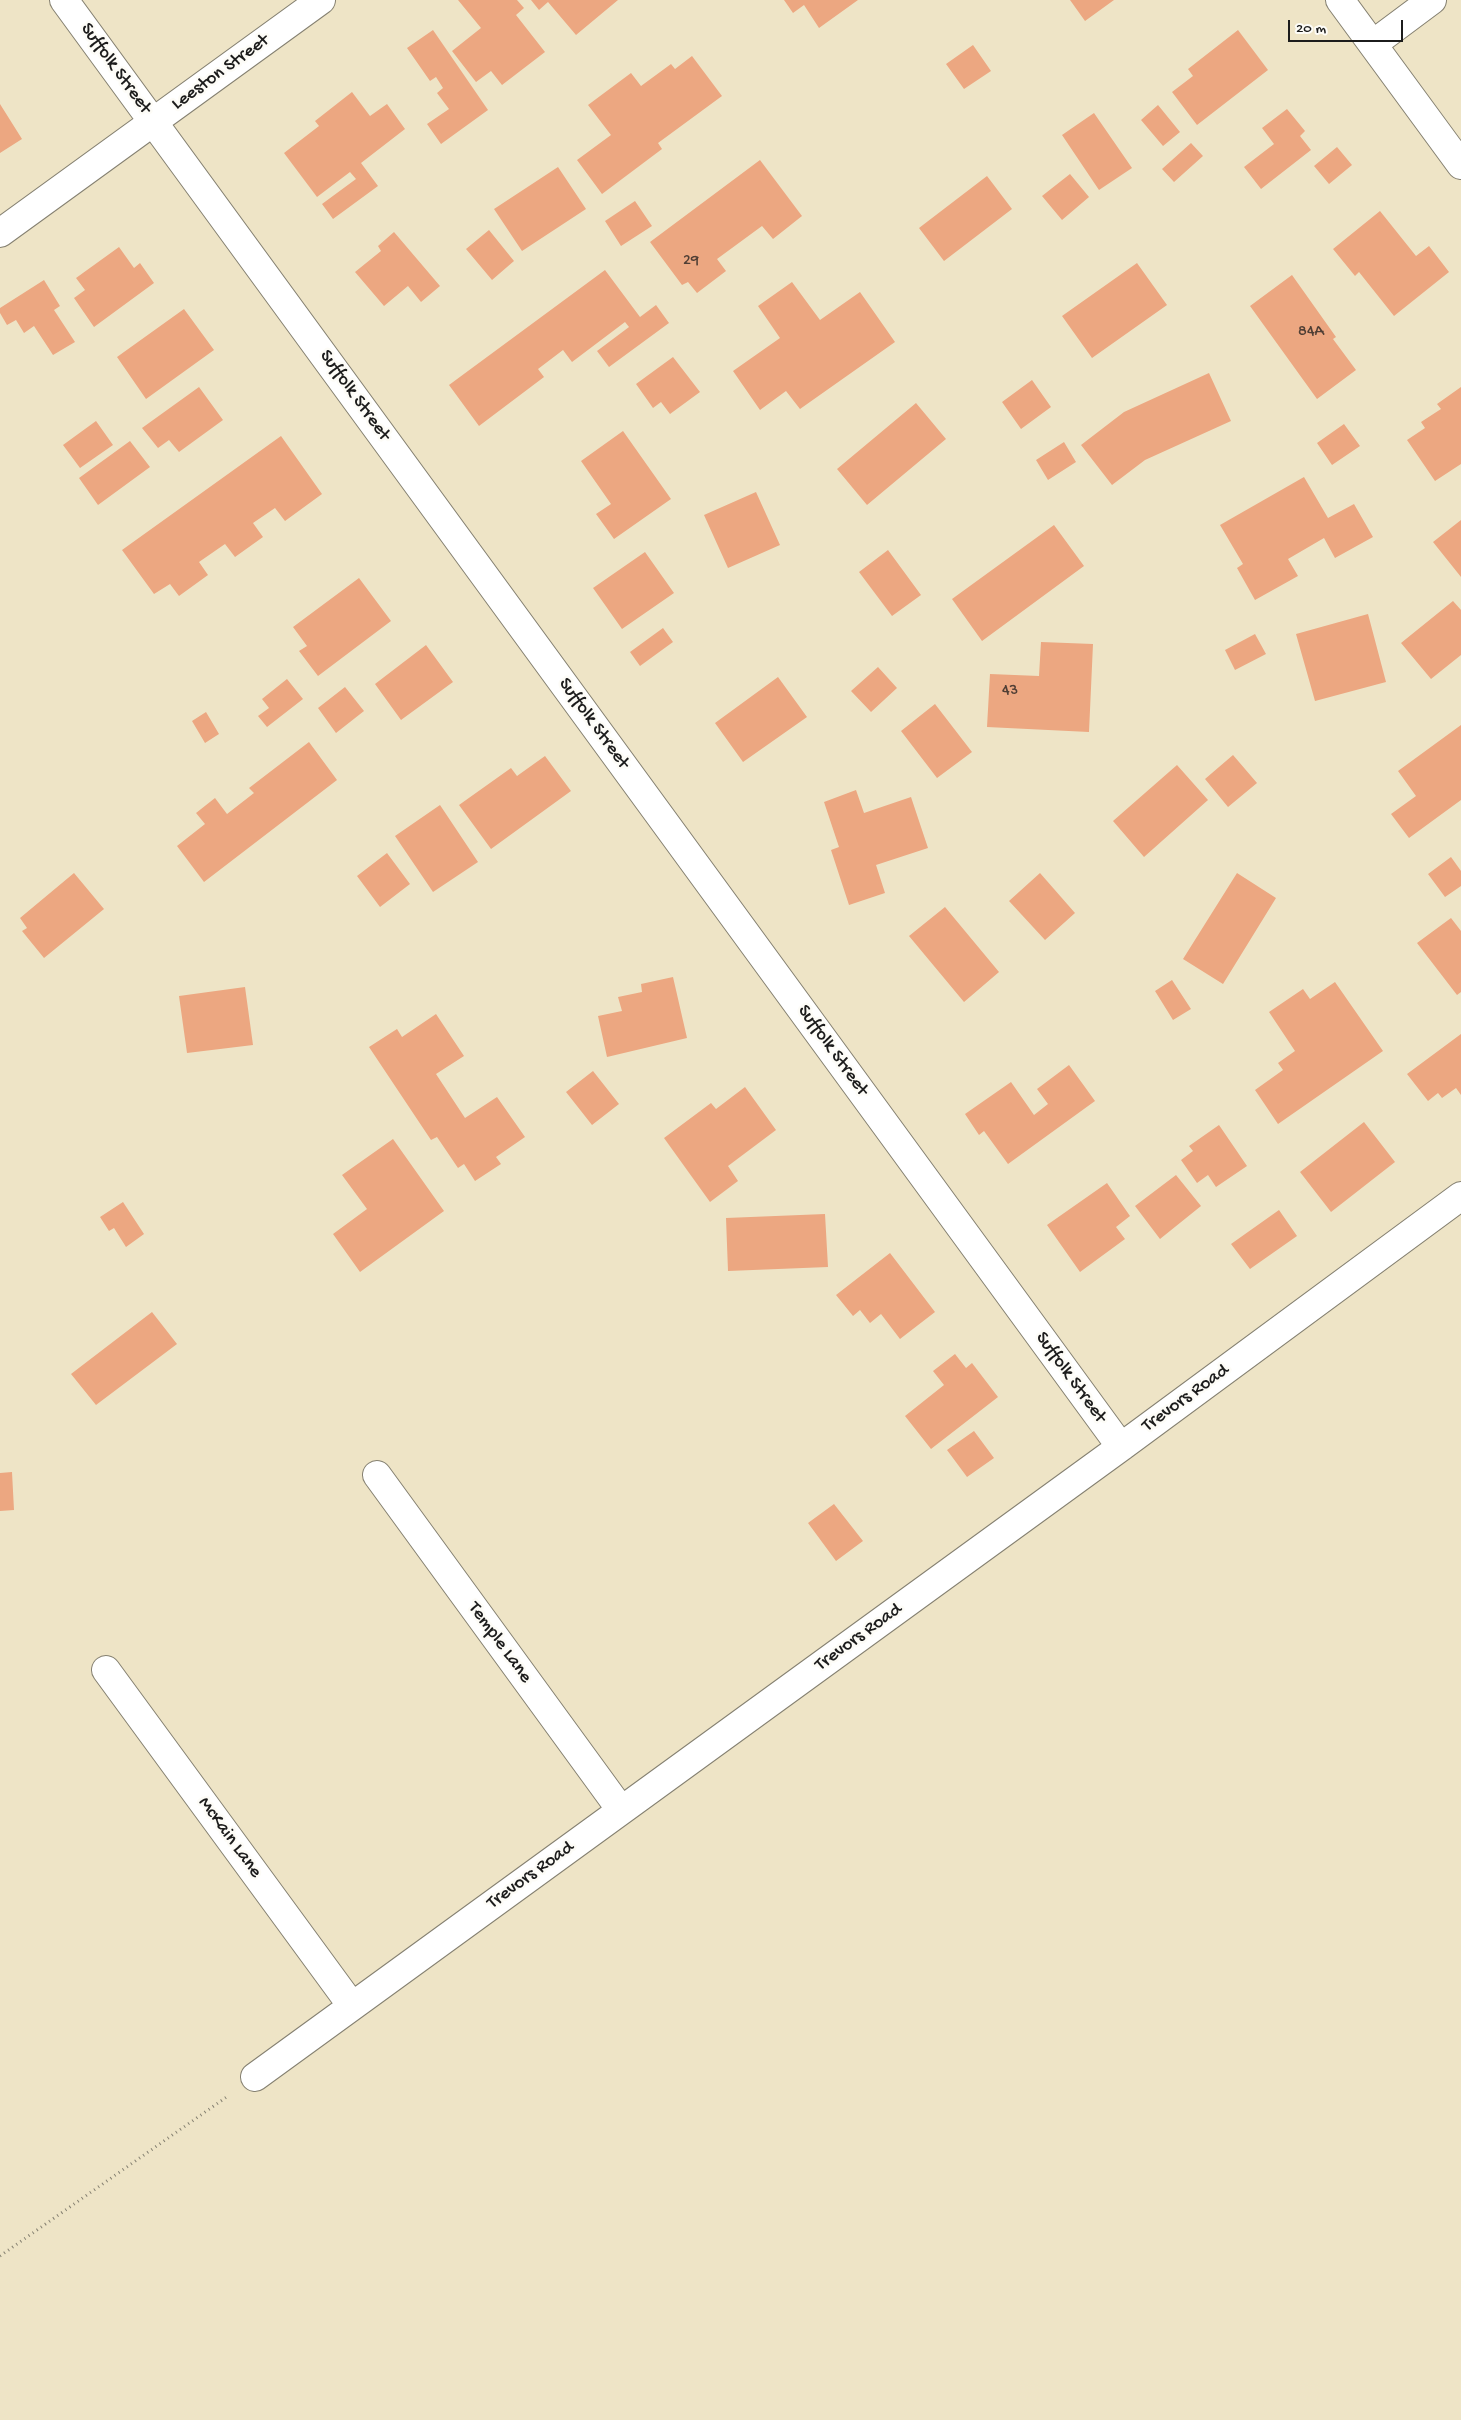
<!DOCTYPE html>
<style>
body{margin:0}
#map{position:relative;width:1461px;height:2420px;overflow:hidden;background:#eee4c6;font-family:"Gochi Hand",sans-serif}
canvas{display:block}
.scale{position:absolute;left:1288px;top:20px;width:115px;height:22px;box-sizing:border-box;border:2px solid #1c1c1c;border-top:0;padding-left:6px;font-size:15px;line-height:18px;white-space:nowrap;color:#1c1c1c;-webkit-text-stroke:4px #fdfcf7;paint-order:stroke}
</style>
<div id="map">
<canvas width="1461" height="2420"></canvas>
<div class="scale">20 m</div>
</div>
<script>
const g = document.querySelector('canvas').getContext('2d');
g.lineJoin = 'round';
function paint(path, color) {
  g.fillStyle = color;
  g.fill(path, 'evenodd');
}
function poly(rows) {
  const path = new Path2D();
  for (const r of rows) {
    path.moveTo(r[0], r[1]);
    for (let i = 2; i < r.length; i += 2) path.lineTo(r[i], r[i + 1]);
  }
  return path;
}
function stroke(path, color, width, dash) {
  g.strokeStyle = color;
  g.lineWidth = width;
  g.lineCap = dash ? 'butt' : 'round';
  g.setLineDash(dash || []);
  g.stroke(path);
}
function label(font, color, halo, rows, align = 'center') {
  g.font = font + ' "Gochi Hand",sans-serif';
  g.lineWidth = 5;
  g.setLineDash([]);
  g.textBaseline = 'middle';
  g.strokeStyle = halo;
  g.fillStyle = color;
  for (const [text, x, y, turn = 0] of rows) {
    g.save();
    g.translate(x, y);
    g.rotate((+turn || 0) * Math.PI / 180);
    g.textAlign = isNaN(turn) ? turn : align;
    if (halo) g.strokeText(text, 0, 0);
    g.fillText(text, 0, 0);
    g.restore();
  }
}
paint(poly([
 [458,0,517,0,524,8,516,15,545,52,502,85,491,71,476,82,452,51,481,28],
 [531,0,618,0,576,35,548,2,539,10],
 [784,0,858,0,819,28,804,5,793,13],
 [1070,0,1114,0,1085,21],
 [433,30,488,110,441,144,427,124,449,109,437,93,443,88,436,77,430,81,407,48],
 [1238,30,1268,70,1197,125,1172,92,1193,76,1188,69],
 [973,45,991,71,964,89,946,64],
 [692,56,722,96,658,143,662,149,602,194,577,160,611,135,588,105,631,73,641,86,671,64,675,69],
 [352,92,370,116,387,104,405,129,361,163,378,186,333,219,322,204,356,179,350,172,317,197,284,153,319,126,315,121],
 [0,104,22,139,0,153],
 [1158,105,1180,132,1163,146,1141,120],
 [1287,109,1305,131,1300,136,1311,150,1261,189,1244,167,1274,144,1262,128],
 [1094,113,1132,168,1099,190,1062,135],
 [1191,143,1203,156,1174,182,1162,169],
 [1337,147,1352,165,1329,184,1314,166],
 [760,160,802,216,773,239,762,226,717,259,726,271,697,293,688,282,682,285,650,242],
 [558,167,586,209,522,251,494,209],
 [1070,174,1089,197,1062,220,1042,196],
 [987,176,1012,209,944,261,919,228],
 [635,201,652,226,621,246,605,221],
 [1380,211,1416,256,1429,246,1449,272,1394,316,1359,272,1355,276,1333,249],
 [489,230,514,261,492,280,466,249],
 [394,232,440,286,421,302,408,286,384,306,355,272,381,251,378,246],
 [119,247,134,268,140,263,154,283,94,327,74,298,85,290,76,278],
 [1137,263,1167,305,1092,358,1062,316],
 [605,270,640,317,656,305,669,323,609,367,597,351,629,327,625,322,572,362,563,350,538,369,544,377,479,426,449,385],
 [1292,275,1336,337,1333,339,1356,370,1317,399,1250,306],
 [44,280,60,306,54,310,75,342,53,355,34,326,24,333,16,320,7,325,0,313,0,308],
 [792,282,820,320,860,292,895,342,800,409,786,391,760,410,733,371,780,338,758,306],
 [184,309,214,350,146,399,117,357],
 [673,357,700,392,670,414,661,402,653,408,636,384],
 [1209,373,1231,421,1145,460,1112,485,1081,445,1124,412],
 [1032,380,1051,407,1021,429,1002,402],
 [199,387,223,420,179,452,169,440,158,448,142,428],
 [1461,387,1461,464,1435,481,1407,440,1425,428,1421,422,1441,409,1437,404],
 [916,403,946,439,867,505,837,469],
 [96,421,113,445,80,468,63,445],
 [1344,424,1360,446,1332,465,1317,443],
 [623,431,671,499,614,539,596,514,611,504,581,461],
 [281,436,322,494,285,521,275,508,253,523,263,537,235,557,225,544,199,562,208,575,179,596,170,584,154,594,122,550],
 [130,441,150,467,98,505,79,478],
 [1064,442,1076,462,1048,480,1036,460],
 [1304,477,1328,518,1354,504,1373,537,1335,558,1324,538,1288,559,1298,576,1255,600,1237,568,1243,564,1220,525],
 [756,492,780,545,728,568,704,515],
 [1461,520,1461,577,1433,542],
 [1054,525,1084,566,982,641,952,599],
 [888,550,921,595,892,616,859,572],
 [645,552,674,593,622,629,593,588],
 [359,578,391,621,318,676,299,651,307,646,293,627],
 [1453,601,1461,610,1461,655,1431,679,1401,643],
 [1368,614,1386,682,1315,701,1296,634],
 [663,628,673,642,640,666,630,652],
 [1255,634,1266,654,1235,670,1225,650],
 [1041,642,1093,644,1089,732,987,727,990,674,1039,676],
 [426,645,453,682,401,720,375,684],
 [878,667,897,688,871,712,851,691],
 [778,677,807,717,743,762,715,723],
 [287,679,303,699,267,727,258,716,269,708,262,699],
 [345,687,364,711,336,733,318,708],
 [935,704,972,752,937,778,901,731],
 [206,712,219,734,205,743,192,721],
 [1461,725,1461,800,1409,838,1391,814,1416,796,1398,771],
 [309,742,337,780,204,882,177,846,205,824,196,813,215,798,227,814,254,793,249,788],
 [1233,755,1257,783,1228,807,1205,779],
 [545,756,571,791,491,849,459,805,511,768,517,776],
 [1177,765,1208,800,1144,857,1113,821],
 [856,790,864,813,911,797,928,848,876,865,885,893,849,905,831,850,839,847,824,802],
 [440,805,478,862,433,892,395,836],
 [387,853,410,884,380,907,357,876],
 [1451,857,1461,871,1461,886,1445,897,1428,874],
 [74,873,104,909,44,958,22,931,27,928,20,918],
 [1040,873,1075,913,1045,940,1009,901],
 [1237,873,1276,898,1223,984,1183,959],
 [945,907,999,972,964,1002,909,936],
 [1451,918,1461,931,1461,992,1457,995,1417,943],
 [673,977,687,1038,607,1057,598,1016,622,1011,618,997,642,992,641,984],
 [1172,980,1191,1009,1173,1020,1155,991],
 [1335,982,1383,1051,1278,1124,1255,1090,1283,1070,1278,1063,1295,1051,1269,1012,1303,989,1310,999],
 [245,987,253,1045,187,1053,179,996],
 [436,1014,464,1056,436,1074,465,1118,497,1097,525,1137,496,1157,501,1164,475,1181,464,1164,458,1168,437,1137,431,1140,369,1047,397,1029,402,1037],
 [1461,1034,1461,1095,1456,1088,1442,1098,1438,1093,1428,1101,1407,1074],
 [1069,1065,1095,1101,1008,1164,984,1131,979,1135,965,1114,1011,1082,1034,1115,1048,1104,1037,1089],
 [593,1071,619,1104,592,1125,566,1092],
 [745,1087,776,1130,728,1166,738,1181,710,1202,664,1138,711,1103,716,1109],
 [1364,1122,1395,1162,1331,1212,1300,1172],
 [1219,1125,1247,1166,1216,1187,1208,1175,1197,1183,1181,1160,1193,1151,1189,1146],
 [393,1139,444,1211,360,1272,333,1234,367,1209,342,1175],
 [1176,1175,1201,1206,1160,1239,1135,1206],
 [1107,1183,1130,1216,1116,1227,1125,1239,1080,1272,1047,1225],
 [123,1202,144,1234,126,1247,114,1228,109,1231,100,1217],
 [1279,1210,1297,1236,1250,1269,1231,1244],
 [825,1214,828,1267,728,1271,726,1218],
 [890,1253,935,1312,900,1339,881,1314,870,1323,860,1310,853,1316,836,1295],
 [152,1312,177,1344,96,1405,71,1374],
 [955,1354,966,1368,972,1363,998,1397,931,1449,905,1416,944,1385,933,1371],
 [974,1431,994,1458,967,1477,947,1450],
 [12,1472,14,1510,0,1511,0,1473],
 [834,1504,863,1541,836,1561,808,1523]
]), '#eca781');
const street = poly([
 [64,0,1121,1447],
 [1373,44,1432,0],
 [0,233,321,0],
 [377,1475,621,1810],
 [106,1670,352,2006],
 [255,2077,1121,1447,1461,1196]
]);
const secondary = poly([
 [1340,0,1461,165]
]);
stroke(street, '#858071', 30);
stroke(secondary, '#858071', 30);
stroke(poly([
 [0,2256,228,2096]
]), '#858071', 3, [1, 4]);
stroke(street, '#fff', 28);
stroke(secondary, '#fff', 28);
label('16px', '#503f35', null, [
 ["29",691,262],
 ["84A",1311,333],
 ["43",1010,692]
]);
label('19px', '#1c1c1c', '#fdfcf7', [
 ["Suffolk Street",115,69,54],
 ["Leeston Street",221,73,-36],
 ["Suffolk Street",354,396,54],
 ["Suffolk Street",593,724,54],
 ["Suffolk Street",832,1051,54],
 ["Suffolk Street",1070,1378,54],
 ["Trevors Road",1186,1399,-36],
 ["Trevors Road",859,1638,-36],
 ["Temple Lane",499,1643,54],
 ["McKain Lane",229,1838,54],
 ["Trevors Road",531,1876,-36]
]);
</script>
